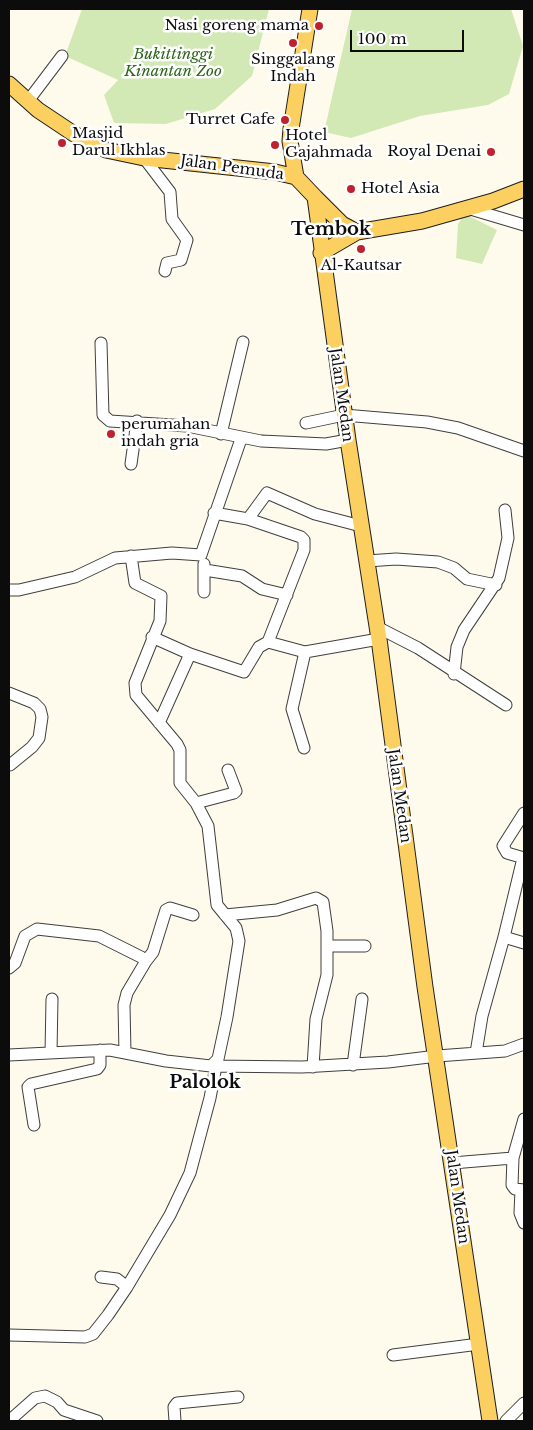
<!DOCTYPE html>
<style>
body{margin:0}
#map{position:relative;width:533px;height:1430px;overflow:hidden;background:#fffbec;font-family:"Libre Baskerville",serif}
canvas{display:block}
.frame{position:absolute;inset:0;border:10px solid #0c0c0c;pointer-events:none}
.scale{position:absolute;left:350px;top:30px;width:114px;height:22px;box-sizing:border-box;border:2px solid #0c0c0c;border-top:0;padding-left:6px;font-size:15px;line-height:18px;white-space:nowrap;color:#0c0c0c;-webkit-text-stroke:4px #fff;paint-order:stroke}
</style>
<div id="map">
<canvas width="533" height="1430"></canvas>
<div class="frame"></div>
<div class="scale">100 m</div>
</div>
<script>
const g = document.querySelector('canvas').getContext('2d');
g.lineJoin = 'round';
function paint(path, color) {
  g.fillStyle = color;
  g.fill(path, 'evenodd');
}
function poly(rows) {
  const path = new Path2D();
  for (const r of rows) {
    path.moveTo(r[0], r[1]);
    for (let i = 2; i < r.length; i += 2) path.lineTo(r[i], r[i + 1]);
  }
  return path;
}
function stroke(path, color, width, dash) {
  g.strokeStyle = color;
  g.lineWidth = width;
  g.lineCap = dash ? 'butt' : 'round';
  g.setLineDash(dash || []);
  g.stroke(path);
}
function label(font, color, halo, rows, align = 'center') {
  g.font = font + ' "Libre Baskerville",serif';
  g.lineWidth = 5;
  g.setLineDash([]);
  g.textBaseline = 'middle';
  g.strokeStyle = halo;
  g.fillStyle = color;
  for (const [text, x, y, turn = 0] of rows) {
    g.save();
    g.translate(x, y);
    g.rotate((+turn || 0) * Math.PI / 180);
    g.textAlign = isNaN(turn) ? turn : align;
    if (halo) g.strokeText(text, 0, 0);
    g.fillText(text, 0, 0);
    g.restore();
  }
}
paint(poly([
 [82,9,269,9,252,76,215,109,166,124,114,123,104,95,118,80,65,56],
 [352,9,511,9,523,46,509,94,488,105,420,116,351,138,324,132],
 [465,214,497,230,482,264,456,258,458,224]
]), '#d2e9b5');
const minor = poly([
 [28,101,62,56],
 [144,158,170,192,172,219,187,240,181,260,167,263,165,271],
 [467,208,524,225],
 [101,343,103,415,110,421,187,426,261,441,326,444,348,440],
 [306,423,344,415,427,422,458,428,524,451],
 [221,434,243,342],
 [131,464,137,421],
 [214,513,248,519,301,537,304,540,304,550,268,642],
 [248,519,267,493,315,514,361,526],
 [131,556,135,583,161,596,160,621,135,683,136,695,177,744,180,750,180,783,196,803,208,826,217,905,236,928,239,941,227,1017,218,1059,211,1066],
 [367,561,396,559,438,562,454,568,467,579,496,585],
 [205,570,242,576,262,589,287,595],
 [9,590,19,590,75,577,115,558,172,553,201,555,241,439],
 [204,592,204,564],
 [377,627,418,648,506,705],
 [152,637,190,654,244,672,259,647,268,642,305,652,379,639],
 [454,674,457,647,464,630,499,578,508,538,505,510],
 [9,693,34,703,40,709,42,717,39,738,32,747,10,765],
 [159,723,190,654],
 [304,748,292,709,305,652],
 [196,803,234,793,236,791,228,770],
 [524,813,503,846,507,853,524,858],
 [225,915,277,910,316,898,323,902,327,931,327,975,316,1019,313,1067],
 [504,937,524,943],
 [328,946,365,946],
 [146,961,153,952,166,910,170,908,193,915],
 [9,968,15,963,25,936,37,929,99,936,141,957,146,961,127,993,124,1005,125,1053],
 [51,1053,52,999],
 [476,1053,482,1016,504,937,523,858],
 [9,1055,110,1050,166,1061,211,1066,302,1067,388,1062,437,1056,505,1051,524,1044],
 [353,1065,362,999],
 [524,1119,513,1158,512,1185,515,1189,524,1190],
 [34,1125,28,1087,31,1084,97,1069,100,1065,100,1050],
 [452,1163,513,1158],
 [521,1190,520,1213,524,1223],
 [101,1277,117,1279,127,1287],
 [9,1335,85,1337,93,1334,108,1315,127,1287,170,1215,190,1173,210,1098,216,1066],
 [393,1355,479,1344],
 [9,1421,35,1398,45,1396,57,1402,64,1410,97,1421],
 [175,1421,174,1407,177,1403,238,1397],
 [506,1421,524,1403]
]);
const major = poly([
 [9,84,38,110,74,134,106,150,144,158,275,172,296,177],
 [296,177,315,197,348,440,379,639,425,987,490,1421],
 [296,177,290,141,291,129,310,9],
 [315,197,342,224,357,232],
 [321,253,357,232,422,221,493,201,524,189]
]);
stroke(minor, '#3f3f3f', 13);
stroke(major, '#1d1d1d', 17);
stroke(minor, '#fff', 11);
stroke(major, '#fbd060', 15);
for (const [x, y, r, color] of [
 [319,26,5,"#be222f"],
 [293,43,5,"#be222f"],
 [285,120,5,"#be222f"],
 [62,143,5,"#be222f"],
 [275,145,5,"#be222f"],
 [491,152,5,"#be222f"],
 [351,189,5,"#be222f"],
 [361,249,5,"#be222f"],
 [111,434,5,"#be222f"]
]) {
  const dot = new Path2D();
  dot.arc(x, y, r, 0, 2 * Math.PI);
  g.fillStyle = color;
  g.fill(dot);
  stroke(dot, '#fff', 2);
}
label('15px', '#0c0c0c', '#fff', [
 ["Nasi goreng mama",309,26,"right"],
 ["Singgalang",293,60,"center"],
 ["Indah",293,77,"center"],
 ["Turret Cafe",275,120,"right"],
 ["Masjid",72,134],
 ["Darul Ikhlas",72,151],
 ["Hotel",285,136],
 ["Gajahmada",285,153],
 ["Royal Denai",481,152,"right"],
 ["Hotel Asia",361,189],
 ["Al-Kautsar",361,266,"center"],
 ["perumahan",121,425],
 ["indah gria",121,442]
], 'left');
label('italic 15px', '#2d651c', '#fff', [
 ["Bukittinggi",173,55],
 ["Kinantan Zoo",173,72]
]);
label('15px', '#0c0c0c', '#fff', [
 ["Jalan Pemuda",232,168,8],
 ["Jalan Medan",341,395,82],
 ["Jalan Medan",399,796,82],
 ["Jalan Medan",457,1197,82]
]);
label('bold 18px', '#0c0c0c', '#fff', [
 ["Tembok",331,230],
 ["Palolok",205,1083]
]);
</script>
